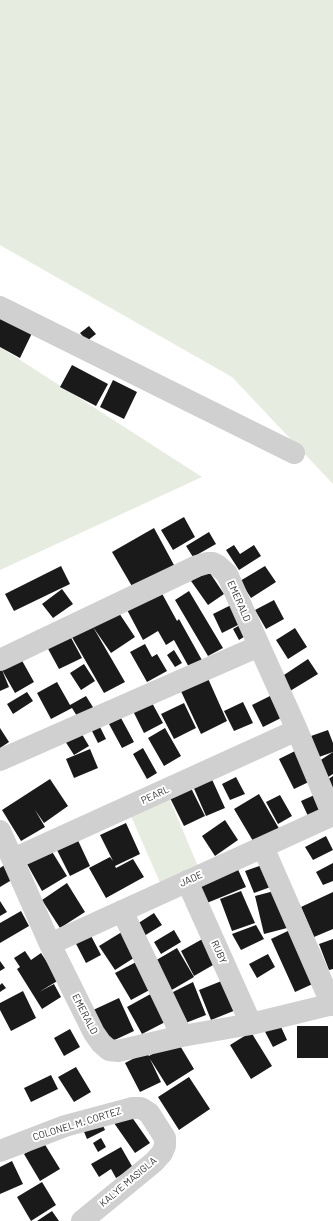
<!DOCTYPE html>
<style>
body{margin:0}
canvas{display:block;background:#fff}
</style>
<canvas width="333" height="1221"></canvas>
<script>
const g = document.querySelector('canvas').getContext('2d');
g.lineJoin = 'round';
function paint(path, color) {
  g.fillStyle = color;
  g.fill(path, 'evenodd');
}
function poly(rows) {
  const path = new Path2D();
  for (const r of rows) {
    path.moveTo(r[0], r[1]);
    for (let i = 2; i < r.length; i += 2) path.lineTo(r[i], r[i + 1]);
  }
  return path;
}
function stroke(path, color, width, dash) {
  g.strokeStyle = color;
  g.lineWidth = width;
  g.lineCap = dash ? 'butt' : 'round';
  g.setLineDash(dash || []);
  g.stroke(path);
}
function label(font, color, halo, rows, align = 'center') {
  g.font = font + ' Barlow,sans-serif';
  g.lineWidth = 4;
  g.setLineDash([]);
  g.textBaseline = 'middle';
  g.strokeStyle = halo;
  g.fillStyle = color;
  for (const [text, x, y, turn = 0] of rows) {
    g.save();
    g.translate(x, y);
    g.rotate((+turn || 0) * Math.PI / 180);
    g.textAlign = isNaN(turn) ? turn : align;
    if (halo) g.strokeText(text, 0, 0);
    g.fillText(text, 0, 0);
    g.restore();
  }
}
paint(poly([
 [0,0,333,0,333,484,232,377,0,245],
 [0,347,202,477,0,570],
 [169,798,200,871,162,887,130,814]
]), '#e6ecdf');
paint(poly([
 [0,311,34,329,20,358,0,347],
 [89,326,96,334,87,341,80,333],
 [72,365,108,384,96,406,60,387],
 [113,380,137,392,124,419,100,407],
 [184,517,195,537,173,550,161,530],
 [154,528,174,565,133,588,112,552],
 [209,532,216,544,193,557,186,546],
 [234,545,240,554,254,545,261,556,239,570,226,550],
 [61,566,70,584,14,611,5,594],
 [265,566,276,582,251,598,240,581],
 [208,570,224,594,208,605,191,581],
 [159,588,177,621,179,619,203,662,190,669,174,640,166,645,158,631,143,640,125,606],
 [62,589,73,604,53,618,42,604],
 [189,591,223,648,208,656,175,600],
 [274,600,284,619,266,629,255,610],
 [231,605,240,624,222,633,213,614],
 [115,607,135,637,111,653,93,627,125,682,104,693,69,632],
 [240,625,247,635,239,640,233,629],
 [295,628,307,647,288,659,276,640],
 [69,634,82,658,59,669,46,645],
 [145,644,152,657,157,654,167,671,147,682,130,652],
 [174,650,182,663,175,667,167,655],
 [20,657,34,682,15,693,2,670,9,687,0,691,0,668],
 [308,659,318,674,290,691,281,677],
 [84,664,95,681,81,690,70,673],
 [206,674,227,721,201,734,179,687],
 [57,682,70,705,86,696,96,712,80,721,72,708,51,719,37,693],
 [27,692,33,701,13,714,7,704],
 [274,694,285,716,263,727,252,705],
 [151,701,163,723,144,733,133,711],
 [243,702,253,723,234,731,224,711],
 [184,703,196,728,174,739,161,714],
 [121,718,134,742,122,748,109,724],
 [98,723,106,739,98,743,90,727],
 [0,728,9,742,0,748],
 [165,728,181,756,164,766,148,738],
 [328,730,333,743,333,752,319,757,311,736],
 [80,731,89,746,74,755,65,741],
 [143,748,157,773,147,779,133,754],
 [90,749,98,768,74,778,66,759],
 [299,749,315,779,294,789,279,759],
 [333,752,333,774,325,779,316,763],
 [210,775,225,808,206,816,192,784],
 [333,776,333,789,327,780],
 [236,777,245,794,230,800,222,784],
 [50,779,68,806,44,823,35,810,45,827,21,841,2,810],
 [188,782,205,816,184,826,167,792],
 [319,793,326,807,308,816,301,801],
 [259,794,281,832,256,846,234,809],
 [280,795,292,816,278,824,266,802],
 [225,820,238,840,215,856,202,836],
 [126,823,140,854,115,866,116,868,133,859,144,877,106,898,89,868,110,857,113,861,100,835],
 [75,834,90,866,70,876,54,844],
 [326,836,333,850,313,860,305,847],
 [51,850,67,876,42,891,27,864],
 [235,863,246,887,202,905,192,882],
 [268,863,276,885,254,893,245,871],
 [333,863,333,881,323,885,316,872],
 [6,864,15,878,0,887,0,868],
 [67,883,85,912,60,928,42,900],
 [278,890,287,928,264,934,255,896],
 [241,891,255,923,232,931,220,899],
 [333,892,333,929,314,937,301,907],
 [0,901,7,912,0,916],
 [21,911,29,926,0,943,0,923],
 [154,913,162,925,144,936,137,924],
 [256,925,264,939,241,950,232,934],
 [292,929,317,982,295,992,271,939],
 [88,930,101,955,86,963,73,938],
 [125,930,140,954,115,970,99,946],
 [174,930,181,942,161,954,154,942],
 [206,937,220,961,194,976,181,951],
 [333,939,333,969,329,970,319,944],
 [177,948,194,977,170,991,153,962],
 [25,951,31,960,41,953,59,980,39,992,54,984,61,997,42,1009,17,969,20,967,14,958],
 [268,954,275,967,257,978,249,964],
 [140,960,155,987,131,1000,115,973],
 [0,961,5,968,0,971],
 [229,978,241,1008,211,1020,199,990],
 [193,982,206,1015,183,1024,171,993],
 [2,983,6,988,0,992,0,985],
 [23,991,36,1018,11,1031,0,1010,0,1003],
 [156,991,171,1019,142,1034,127,1007],
 [119,998,134,1031,106,1044,91,1011],
 [277,1018,287,1040,273,1047,262,1026],
 [297,1026,328,1026,328,1058,297,1058],
 [70,1029,80,1047,64,1056,54,1038],
 [251,1032,272,1066,251,1079,230,1045],
 [176,1039,194,1069,167,1086,150,1059,161,1082,140,1092,125,1063,146,1052,149,1056],
 [76,1067,91,1092,74,1102,58,1077],
 [51,1075,58,1089,31,1102,24,1088],
 [189,1077,210,1109,179,1130,158,1097],
 [129,1113,150,1143,135,1153,114,1123],
 [100,1119,105,1130,87,1139,82,1127],
 [101,1138,106,1147,98,1152,93,1143],
 [44,1143,60,1169,40,1181,24,1154],
 [121,1147,133,1168,116,1178,111,1169,99,1177,91,1164],
 [12,1161,23,1184,0,1194,0,1167],
 [42,1182,56,1205,31,1221,17,1197],
 [52,1211,59,1221,37,1221]
]), '#1a1a1a');
stroke(poly([
 [0,307,294,453],
 [0,660,197,566,207,563,213,563,217,565,227,574,297,730,333,816],
 [0,760,259,646],
 [0,831,50,944,94,1033,101,1043,109,1050,118,1051,182,1036,251,1024,333,1004],
 [263,847,332,1005],
 [13,859,297,730],
 [187,881,251,1024],
 [122,911,182,1036],
 [50,944,333,815],
 [0,1151,65,1126,132,1108,141,1108,149,1113,165,1138,165,1146,162,1153,154,1162,82,1221]
]), '#d0d0d0', 22);
label('10px', '#333', '#fff', [
 ["EMERALD",239,601,66],
 ["PEARL",155,795,-25],
 ["JADE",191,879,-24],
 ["RUBY",219,952,66],
 ["EMERALD",85,1014,63],
 ["COLONEL M. CORTEZ",77,1124,-17],
 ["KALYE MASIGLA",128,1182,-40]
]);
</script>
